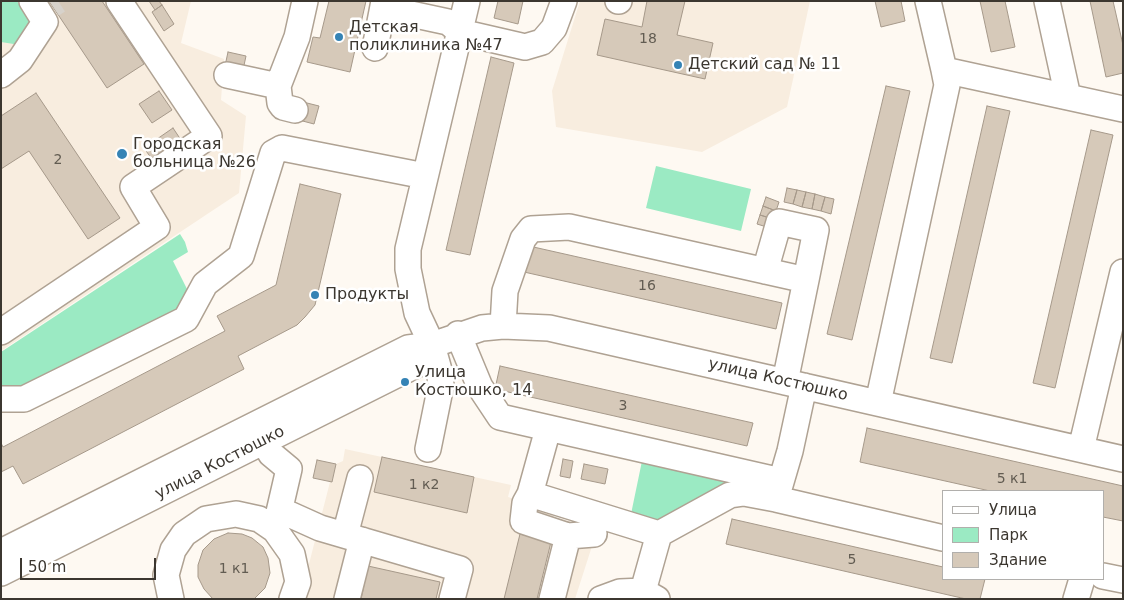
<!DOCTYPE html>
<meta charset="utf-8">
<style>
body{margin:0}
#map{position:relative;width:1124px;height:600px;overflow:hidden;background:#fef9f2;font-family:"DejaVu Sans",sans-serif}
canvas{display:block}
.frame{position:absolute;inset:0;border:2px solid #3c3730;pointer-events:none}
.legend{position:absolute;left:942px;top:490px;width:162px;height:90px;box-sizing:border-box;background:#fff;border:1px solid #b1afac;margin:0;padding:6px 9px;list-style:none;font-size:15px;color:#3c3730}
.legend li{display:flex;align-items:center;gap:10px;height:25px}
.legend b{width:25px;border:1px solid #b1afac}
.scale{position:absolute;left:20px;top:558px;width:136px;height:22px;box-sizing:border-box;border:2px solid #3c3730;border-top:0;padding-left:6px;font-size:15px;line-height:18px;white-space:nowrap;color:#3c3730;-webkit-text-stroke:4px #fff;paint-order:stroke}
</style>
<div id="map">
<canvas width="1124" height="600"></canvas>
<div class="frame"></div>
<ul class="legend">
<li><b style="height:6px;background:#fff"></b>Улица</li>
<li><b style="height:14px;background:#9beac3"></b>Парк</li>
<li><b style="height:14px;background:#d6c9b9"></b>Здание</li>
</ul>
<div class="scale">50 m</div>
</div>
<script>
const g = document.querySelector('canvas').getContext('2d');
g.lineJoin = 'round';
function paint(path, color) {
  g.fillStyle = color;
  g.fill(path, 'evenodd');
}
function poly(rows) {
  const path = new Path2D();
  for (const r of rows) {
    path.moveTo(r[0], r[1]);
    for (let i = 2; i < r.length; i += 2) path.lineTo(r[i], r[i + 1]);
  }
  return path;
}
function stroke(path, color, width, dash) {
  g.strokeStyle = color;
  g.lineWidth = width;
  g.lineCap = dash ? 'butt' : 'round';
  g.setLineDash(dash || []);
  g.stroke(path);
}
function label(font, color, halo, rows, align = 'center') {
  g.font = font + ' "DejaVu Sans",sans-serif';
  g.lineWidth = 5;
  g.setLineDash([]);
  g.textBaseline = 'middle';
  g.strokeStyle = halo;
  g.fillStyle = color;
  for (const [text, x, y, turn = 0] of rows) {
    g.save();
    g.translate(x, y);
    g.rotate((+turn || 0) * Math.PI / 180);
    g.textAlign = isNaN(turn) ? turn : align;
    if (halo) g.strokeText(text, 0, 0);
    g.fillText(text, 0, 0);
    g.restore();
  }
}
paint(poly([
 [1,1,191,1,181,43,224,59,221,100,246,116,239,193,1,351],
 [580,1,810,1,787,107,702,152,556,127,552,91],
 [345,449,511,485,508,497,548,509,554,517,592,527,593,543,575,599,300,599,330,482,332,482,336,464,343,461]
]), '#f8eddf');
paint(poly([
 [1,1,17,1,33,25,20,45,1,42],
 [656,166,751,189,741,231,646,208],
 [180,234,185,242,188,252,173,261,188,291,185,310,27,392,1,389,1,352],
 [642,461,724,480,723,489,674,520,656,521,631,514]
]), '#9beac3');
const building = poly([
 [49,1,102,1,144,64,107,88,49,1],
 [149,1,159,1,162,5,155,10,149,1],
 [329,1,366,1,350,72,307,62,313,37,320,38,329,1],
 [498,1,523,1,518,24,494,18,498,1],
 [647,1,685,1,677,35,713,43,705,79,597,55,605,19,642,27,647,1],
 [875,1,901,1,905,21,881,27,875,1],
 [980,1,1005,1,1015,47,991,52,980,1],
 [1090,1,1113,1,1123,45,1123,73,1106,77,1090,1],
 [162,5,174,24,164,31,152,12,162,5],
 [228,52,246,56,243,70,225,66,228,52],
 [491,57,514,63,470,255,446,250,491,57],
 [886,86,910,91,852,340,827,334,886,86],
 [159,91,172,110,152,123,139,104,159,91],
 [36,93,120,218,88,239,29,151,1,169,1,116,36,93],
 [299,101,319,106,314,124,295,119,299,101],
 [987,106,1010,111,952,363,930,358,987,106],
 [173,128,183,143,154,162,144,148,173,128],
 [1091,130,1113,135,1055,388,1033,383,1091,130],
 [300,184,341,194,315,305,305,317,297,325,238,356,244,369,23,484,13,466,1,472,1,443,3,447,225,331,217,316,276,285,300,184],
 [787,188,797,190,793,204,784,202,787,188],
 [797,190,806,192,802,207,793,204,797,190],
 [806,192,815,194,812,209,802,207,806,192],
 [815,194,825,197,821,211,812,209,815,194],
 [766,197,779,202,776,211,763,206,766,197],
 [825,197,834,199,831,214,821,211,825,197],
 [763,206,776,211,773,219,760,215,763,206],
 [760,215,773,219,770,228,757,224,760,215],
 [529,246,782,303,776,329,524,272,529,246],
 [500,366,753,423,747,446,495,389,500,366],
 [867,428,1123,486,1123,521,1103,517,1103,491,990,491,860,462,867,428],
 [382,457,474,477,467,513,374,492,382,457],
 [563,459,573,461,570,478,560,476,563,459],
 [317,460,336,464,332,482,313,478,317,460],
 [584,464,608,469,605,484,581,479,584,464],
 [732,519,943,567,943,579,985,579,980,599,966,599,726,544,732,519],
 [228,533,242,534,252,538,263,547,268,558,270,573,265,588,254,599,213,599,204,589,198,577,198,565,203,550,214,539,228,533],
 [520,534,551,542,537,599,504,599,520,534],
 [368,566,440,582,436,599,361,599,368,566]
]);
paint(building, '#d6c9b9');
stroke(building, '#a6998a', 1);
stroke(poly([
 [52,5,58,1]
]), '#d7d2cb', 25, [25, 12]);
const minor = poly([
 [618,1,619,1],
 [928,1,944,70,1123,109],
 [1047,1,1068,97],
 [383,8,448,22,460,32,525,47,542,42,554,28,564,1],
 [375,48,384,1],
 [1,75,20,60,45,22,32,1],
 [227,75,278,86],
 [295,110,283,107,280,103,278,86,297,37,305,1],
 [765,271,779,222,816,230,806,280],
 [503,326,505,291,523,239,531,229,569,227,806,280,785,382],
 [1,332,157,227,133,187,209,136,119,1],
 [458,334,480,387,500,417,781,481],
 [1,399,24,399,186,319,205,284,241,256,273,153,282,148,425,176],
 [878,403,947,85,944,70],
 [255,427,271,454,289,469,276,525],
 [548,429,530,494,659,534,730,495,744,493,776,499,790,451,804,386],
 [428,449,441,385,439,370,432,345,417,313,408,269,408,249,467,1],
 [1081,449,1123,272],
 [530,494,525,503,523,521,568,536,552,599],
 [776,499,943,538],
 [280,510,320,528,460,569,452,599],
 [345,535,360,478],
 [568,536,594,534],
 [1,552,408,348,432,345,482,328,503,326,549,328,1123,459],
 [1,573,416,365,432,345],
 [1103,576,1123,580],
 [643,591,659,534],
 [171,599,166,575,173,550,184,534,206,519,236,514,259,519,275,530,292,554,298,582,292,599],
 [347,599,362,540],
 [601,599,620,592,643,591,657,599],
 [1076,599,1082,579]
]);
stroke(minor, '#afa293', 28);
stroke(minor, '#fff', 25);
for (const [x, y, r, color] of [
 [339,37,5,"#3583b5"],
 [678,65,5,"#3583b5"],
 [122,154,6,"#3583b5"],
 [315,295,5,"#3583b5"],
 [405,382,5,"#3583b5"]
]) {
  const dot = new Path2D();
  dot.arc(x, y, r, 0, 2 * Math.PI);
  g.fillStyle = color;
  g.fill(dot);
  stroke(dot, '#fff', 2);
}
label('14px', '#625c52', null, [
 ["18",648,39],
 ["2",58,160],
 ["16",647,286],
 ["3",623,406],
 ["5 к1",1012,479],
 ["1 к2",424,485],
 ["5",852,560],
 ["1 к1",234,569]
]);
label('16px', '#3c3730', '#fff', [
 ["Детская",349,28],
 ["поликлиника №47",349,46],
 ["Детский сад № 11",688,65],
 ["Городская",133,145],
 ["больница №26",133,163],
 ["Продукты",325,295],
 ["Улица",415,373],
 ["Костюшко, 14",415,391]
], 'left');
label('16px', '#3c3730', '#fff', [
 ["улица Костюшко",778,380,13],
 ["улица Костюшко",220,463,-27]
]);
</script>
